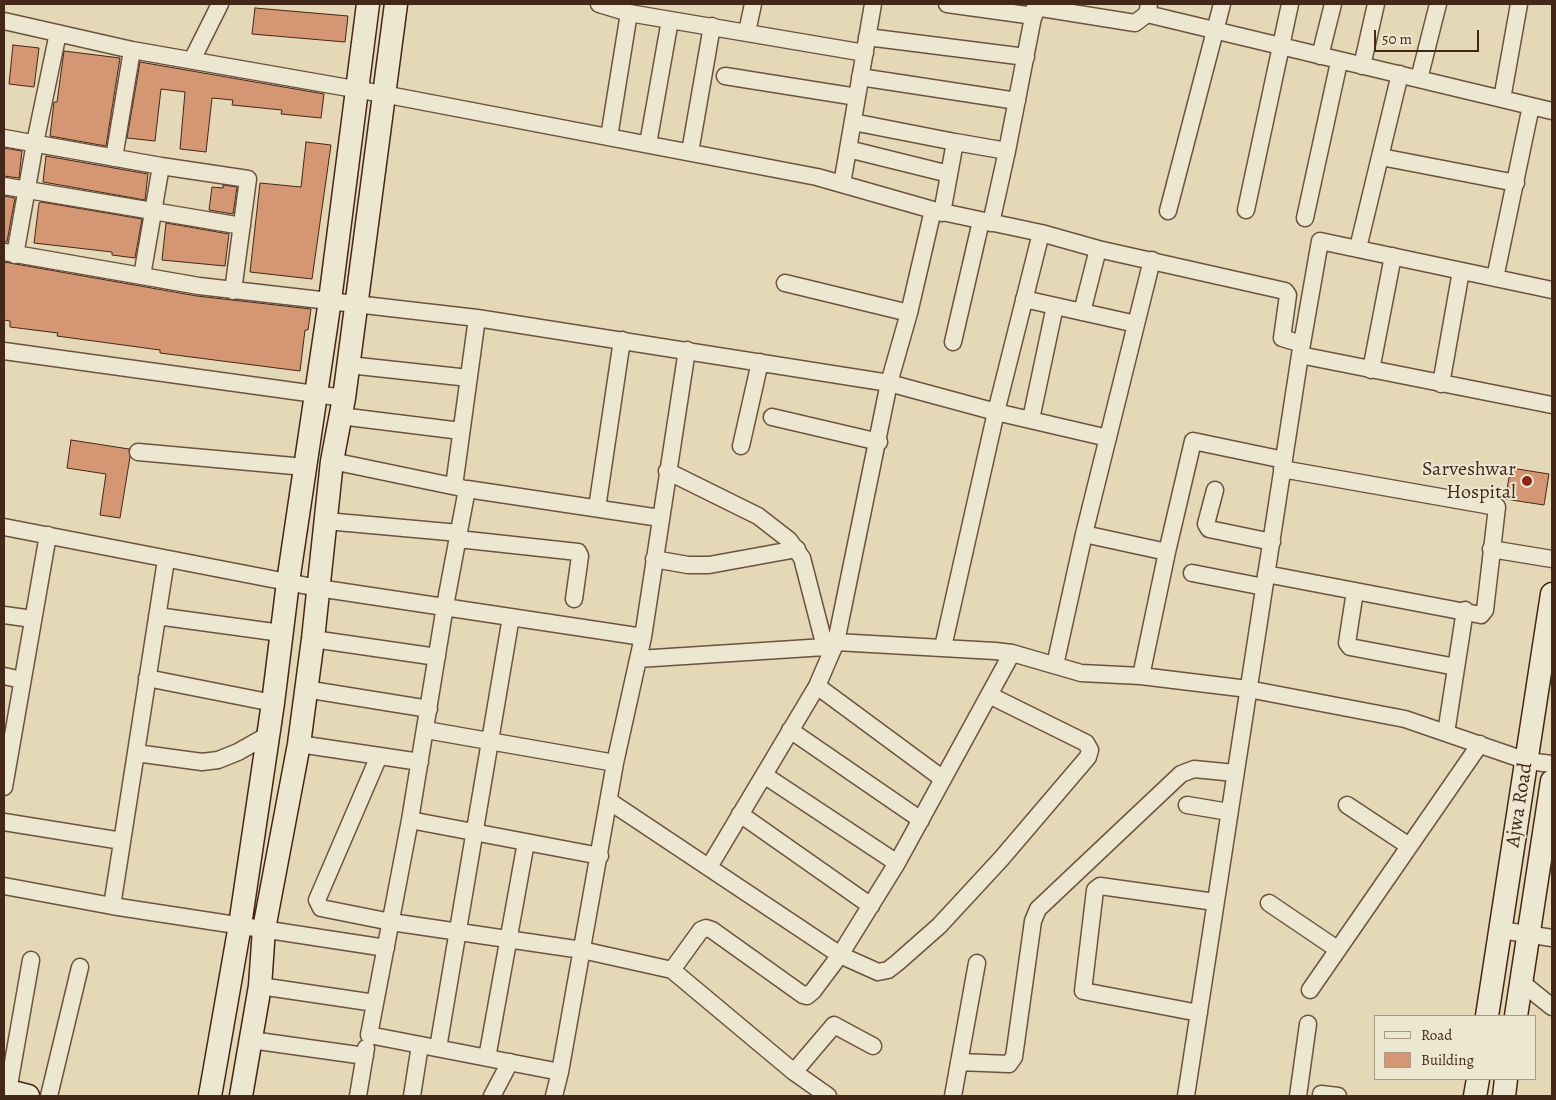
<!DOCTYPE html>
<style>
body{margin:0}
#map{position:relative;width:1556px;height:1100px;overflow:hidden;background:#e4d8b6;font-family:Alegreya,serif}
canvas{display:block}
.frame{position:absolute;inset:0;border:5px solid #432719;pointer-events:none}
.legend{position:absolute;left:1374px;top:1015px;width:162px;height:65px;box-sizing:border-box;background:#ede6d0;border:1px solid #a99a87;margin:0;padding:6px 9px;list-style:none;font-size:15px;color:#432719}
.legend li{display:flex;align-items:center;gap:10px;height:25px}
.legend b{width:25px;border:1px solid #a99a87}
.scale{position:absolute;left:1374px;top:30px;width:105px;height:22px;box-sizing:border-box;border:2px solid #432719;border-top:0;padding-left:6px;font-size:15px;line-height:18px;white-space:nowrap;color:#432719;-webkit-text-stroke:4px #ede6d0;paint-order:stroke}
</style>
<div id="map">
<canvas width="1556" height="1100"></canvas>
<div class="frame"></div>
<ul class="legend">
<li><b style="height:6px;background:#ede6d0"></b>Road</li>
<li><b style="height:14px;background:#d59673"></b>Building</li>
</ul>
<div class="scale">50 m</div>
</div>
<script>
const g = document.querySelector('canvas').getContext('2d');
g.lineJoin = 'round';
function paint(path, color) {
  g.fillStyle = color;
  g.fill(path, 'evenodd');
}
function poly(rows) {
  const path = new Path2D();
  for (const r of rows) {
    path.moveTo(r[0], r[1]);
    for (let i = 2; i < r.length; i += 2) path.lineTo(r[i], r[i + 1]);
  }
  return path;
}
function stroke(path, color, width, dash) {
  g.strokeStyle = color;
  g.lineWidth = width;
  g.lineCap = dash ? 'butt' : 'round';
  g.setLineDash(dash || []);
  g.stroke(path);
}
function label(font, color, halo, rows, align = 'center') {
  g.font = font + ' Alegreya,serif';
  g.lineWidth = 4;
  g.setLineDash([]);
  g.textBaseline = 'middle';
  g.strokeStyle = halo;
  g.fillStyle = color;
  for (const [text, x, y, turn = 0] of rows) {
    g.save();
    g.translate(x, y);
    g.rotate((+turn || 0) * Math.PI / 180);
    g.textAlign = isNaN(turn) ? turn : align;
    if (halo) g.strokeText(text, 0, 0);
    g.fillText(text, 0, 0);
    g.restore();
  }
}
const building = poly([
 [255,8,348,16,345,42,252,34,255,8],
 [13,45,39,48,34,87,9,84,13,45],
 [64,51,120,58,106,146,50,136,54,102,57,102,64,51],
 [140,62,324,94,321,118,281,114,282,110,232,105,233,100,212,98,206,152,180,149,185,92,161,89,155,141,127,138,140,62],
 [306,142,331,145,312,279,250,272,260,183,301,187,306,142],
 [4,148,22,151,19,178,4,176,4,148],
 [46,156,148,174,145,200,43,182,46,156],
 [223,185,237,187,233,214,209,210,212,187,223,188,223,185],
 [4,196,15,198,7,242,4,242,4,196],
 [41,202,142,219,135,258,112,255,112,252,34,243,39,203,41,202],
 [166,223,229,234,225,266,162,260,166,223],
 [4,262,197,296,311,309,308,330,305,330,300,371,160,353,160,350,57,336,58,333,10,327,10,321,4,320,4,262],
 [71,440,129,449,130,457,120,518,100,515,106,474,67,468,71,440],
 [1511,468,1549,474,1544,505,1505,499,1511,468]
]);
paint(building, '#d59673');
stroke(building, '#432719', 1);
const street = poly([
 [599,4,629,13],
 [947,4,1034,16],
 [1036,4,1035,7,1135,23,1147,14],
 [1149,4,1147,14,1552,111],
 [4,21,132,50,383,94,817,177,933,210,1041,233,1098,249,1285,291,1288,295,1282,338,1302,344],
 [747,32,753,4],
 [867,37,1026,57],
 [1320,56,1333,4],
 [192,60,220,4],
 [1362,66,1376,4],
 [725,76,857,97],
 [860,77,1017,101],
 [1419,79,1438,4],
 [1502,99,1519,4],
 [853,122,955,142],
 [609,137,629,13,865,53],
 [4,138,161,166],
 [648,144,670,20],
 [848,149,949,174],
 [1007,151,1035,7],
 [690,152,712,26],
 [1381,157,1516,183],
 [114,158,132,50],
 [842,184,873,4],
 [4,186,242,226],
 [1246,210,1290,4],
 [1168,211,1222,4],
 [942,213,955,142,1007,151,991,223],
 [1305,218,1339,62],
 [1358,248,1400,74],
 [4,252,199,286,477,318,889,383,996,412,1108,438],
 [15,255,35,143,58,33],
 [142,276,161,166,248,179,233,291],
 [1495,278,1531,106],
 [785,283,909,313],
 [1024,299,1136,324],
 [1082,312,1098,249],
 [953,342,981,221],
 [4,351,344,398],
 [1300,355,1552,405],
 [349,365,469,378],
 [1371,370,1393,256],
 [1441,384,1461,271],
 [340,416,461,431],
 [772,417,879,442],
 [1031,419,1055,306],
 [741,446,760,362],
 [138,452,305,467],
 [332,461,462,488],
 [667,471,758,516,789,540,802,558,825,647],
 [454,486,477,318],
 [1215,490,1206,524,1209,529,1272,542],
 [597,508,622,340],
 [326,521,459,533],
 [4,527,318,588,643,637],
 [1084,534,1167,552,1193,441,1284,460],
 [458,539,578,552,580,556,574,599],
 [1491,549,1552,559],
 [654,559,688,565,709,565,797,549],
 [1192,573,1264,587],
 [1266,574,1481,615,1485,610,1497,507,1282,469],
 [1355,591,1347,643,1350,647,1456,667],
 [4,615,33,619],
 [157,616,281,633],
 [313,639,437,657],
 [943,647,996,412,1041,233],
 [638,659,825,647,836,642,995,651,1012,653,1081,673,1141,676,1248,689,1405,719,1527,761,1552,764],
 [1055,665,1084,534,1152,260],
 [4,676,22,680],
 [1141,676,1167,552],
 [147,678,273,703],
 [817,686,943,779],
 [305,689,429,709],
 [426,730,615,763],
 [790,730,921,820],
 [1446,733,1465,610],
 [299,744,420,762],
 [136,753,202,762,218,760,238,752,268,735],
 [379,756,317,900,321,908,391,922,582,950,672,970,794,1072,828,1096],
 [764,775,897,863],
 [4,787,48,535],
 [609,801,840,955,897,863,1012,653],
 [1187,805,1229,812],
 [1347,805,1409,846],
 [740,814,871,906],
 [410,820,600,856],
 [4,822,122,841],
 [709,867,817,686,836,642,889,383,909,313,933,210],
 [4,886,112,906,386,948],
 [1269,903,1337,949],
 [112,906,166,560],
 [1501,930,1552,938],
 [672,970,701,930,706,928,712,930,803,995,807,996,813,991,840,955,878,972,888,970,897,963,939,926,1001,859,1088,757,1090,750,1086,743,991,696],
 [1521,982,1552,1007],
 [260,986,375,1003],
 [1310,990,1480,744],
 [1199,1013,1083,991,1095,890,1100,886,1215,902],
 [251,1040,365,1056],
 [438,1048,511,617],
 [487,1058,526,842],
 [959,1062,1009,1064,1014,1057,1033,921,1038,909,1181,774,1194,769,1235,773],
 [560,1072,369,1035,410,820,445,606,467,489,660,518],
 [794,1072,834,1025,873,1046],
 [8,1091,31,960],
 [1321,1094,1338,1096],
 [49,1096,80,967],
 [358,1096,366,1048],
 [412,1096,420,1045],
 [492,1096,510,1062],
 [554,1096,560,1072,615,763,643,637,687,350],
 [953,1096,977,963],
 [1186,1096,1300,355,1320,241,1552,290],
 [1298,1096,1308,1024]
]);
const secondary = poly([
 [1487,1016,1552,594],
 [1516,1016,1552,781],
 [4,1090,28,1096],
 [210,1096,240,925,273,703,288,582,330,300,368,4],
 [241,1096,260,986,264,929,299,744,313,639,332,461,344,398,396,4],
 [1475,1096,1478,1079],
 [1504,1096,1506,1079]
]);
stroke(street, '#6b5340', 19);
stroke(secondary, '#432719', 25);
stroke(street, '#ede6d0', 16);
stroke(secondary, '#ede6d0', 22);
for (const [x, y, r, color] of [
 [1527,481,6,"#8f2418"]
]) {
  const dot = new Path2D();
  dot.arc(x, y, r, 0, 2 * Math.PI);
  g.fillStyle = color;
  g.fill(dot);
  stroke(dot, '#ede6d0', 2);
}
label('20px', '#432719', '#ede6d0', [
 ["Sarveshwar",1516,470],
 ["Hospital",1516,493]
], 'right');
label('20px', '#432719', '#ede6d0', [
 ["Ajwa Road",1520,805,-81]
]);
</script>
